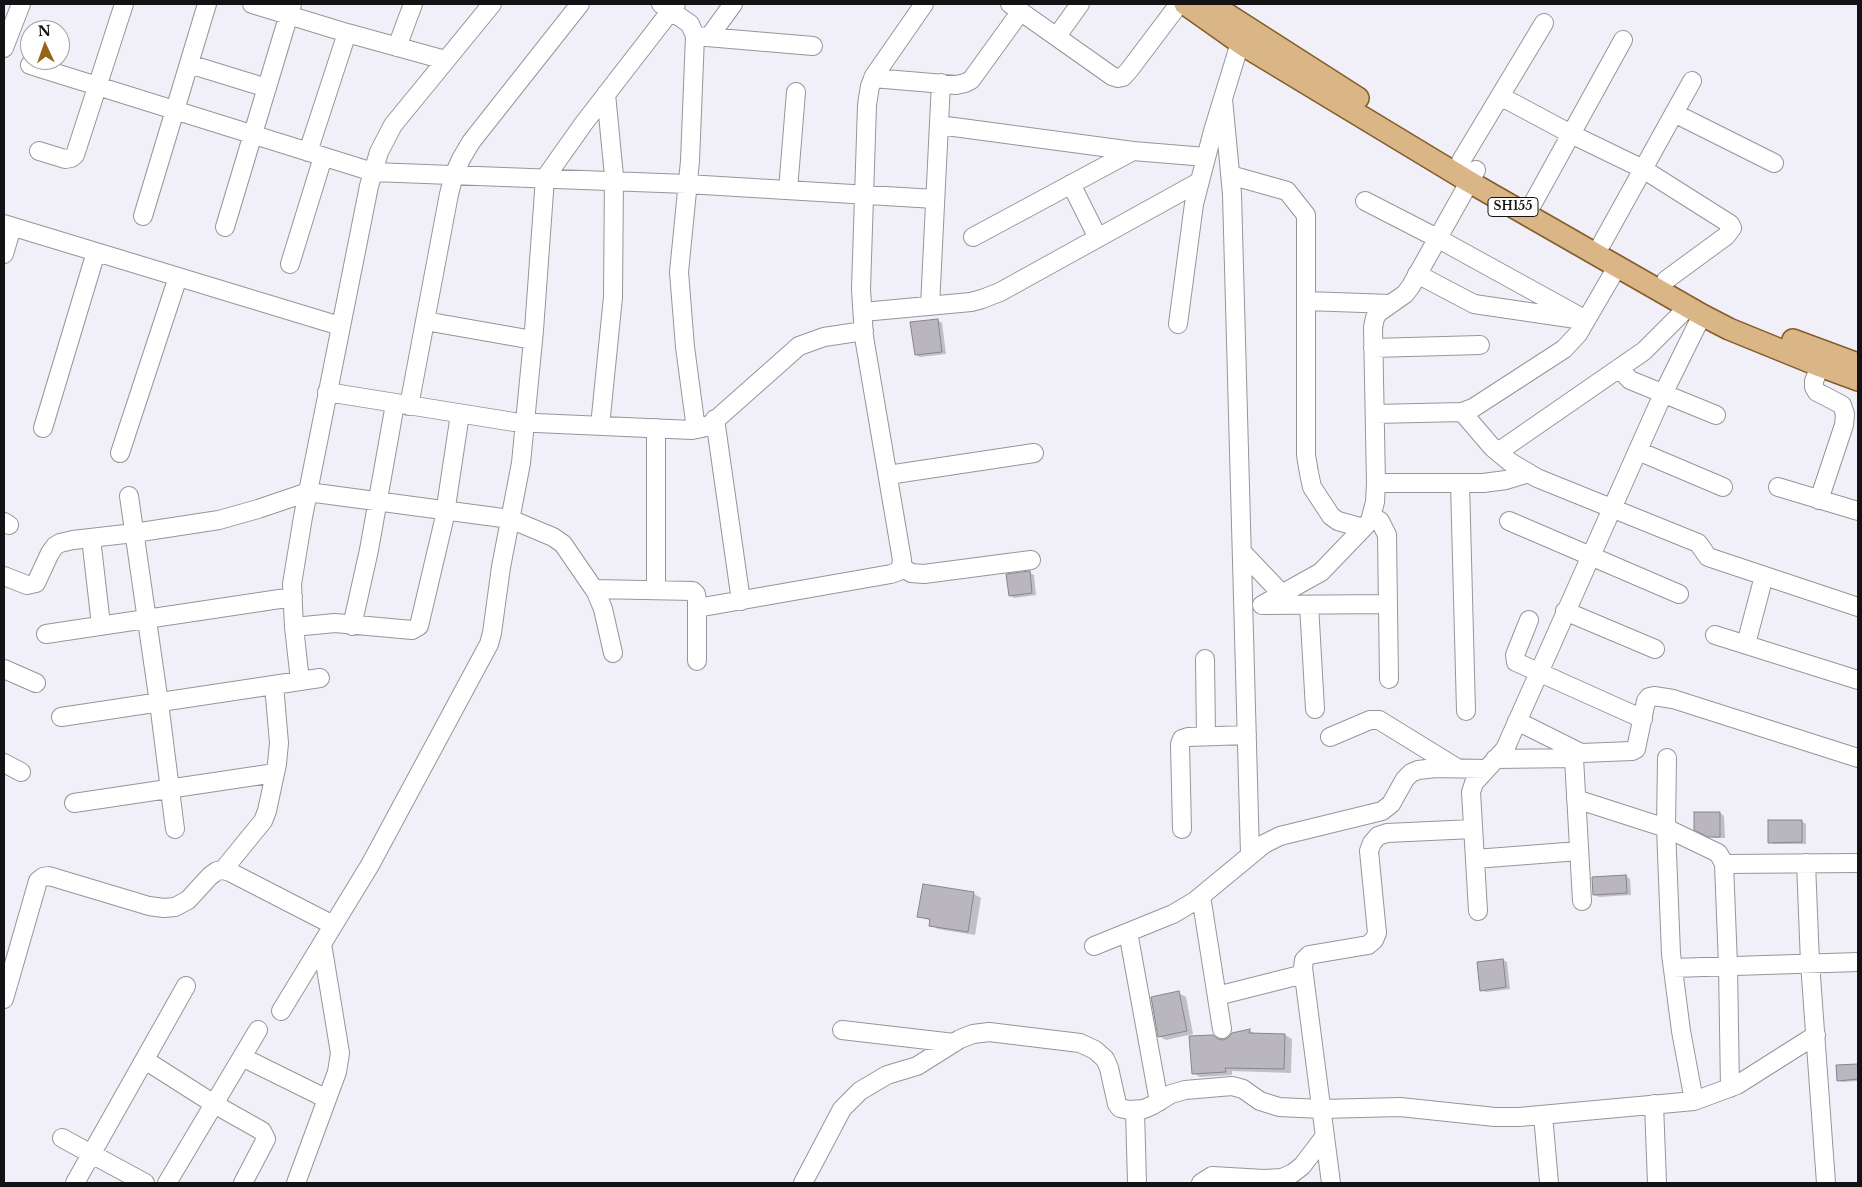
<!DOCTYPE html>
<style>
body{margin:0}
#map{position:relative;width:1862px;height:1187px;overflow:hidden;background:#f1eff7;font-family:"Libre Baskerville",serif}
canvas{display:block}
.frame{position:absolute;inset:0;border:5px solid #131215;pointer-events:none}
.north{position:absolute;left:20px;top:20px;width:50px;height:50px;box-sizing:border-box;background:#fff;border:1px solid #a1a0a1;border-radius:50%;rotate:357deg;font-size:14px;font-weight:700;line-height:20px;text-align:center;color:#131215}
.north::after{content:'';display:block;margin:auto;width:18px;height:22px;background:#976319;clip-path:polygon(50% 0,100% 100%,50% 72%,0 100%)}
</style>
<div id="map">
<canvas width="1862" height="1187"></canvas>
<div class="frame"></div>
<div class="north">N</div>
</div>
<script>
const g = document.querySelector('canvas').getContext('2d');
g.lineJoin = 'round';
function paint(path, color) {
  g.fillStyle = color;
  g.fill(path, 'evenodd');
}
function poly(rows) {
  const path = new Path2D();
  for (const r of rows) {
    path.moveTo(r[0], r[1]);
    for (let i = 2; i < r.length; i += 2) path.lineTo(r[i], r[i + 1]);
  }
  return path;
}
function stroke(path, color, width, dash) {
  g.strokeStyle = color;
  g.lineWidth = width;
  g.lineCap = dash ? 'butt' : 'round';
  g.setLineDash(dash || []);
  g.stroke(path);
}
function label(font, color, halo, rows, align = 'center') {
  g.font = font + ' "Libre Baskerville",serif';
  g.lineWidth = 4;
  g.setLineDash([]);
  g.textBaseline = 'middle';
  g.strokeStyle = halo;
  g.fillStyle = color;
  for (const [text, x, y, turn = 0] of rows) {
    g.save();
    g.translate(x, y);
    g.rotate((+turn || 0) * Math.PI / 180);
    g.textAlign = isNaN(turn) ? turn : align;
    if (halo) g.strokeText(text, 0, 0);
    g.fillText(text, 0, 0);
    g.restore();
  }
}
paint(poly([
 [937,320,942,323,946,354,920,357,916,355],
 [1029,572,1034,575,1036,595,1014,598,1010,595],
 [1695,813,1720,813,1724,816,1725,838,1714,838,1700,832],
 [1801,821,1806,824,1806,844,1774,844,1769,842],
 [1626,876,1630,879,1631,895,1599,897,1595,895],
 [924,885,974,894,981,898,975,935,938,929,931,925,931,921,919,916],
 [1503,960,1507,962,1510,989,1486,992,1481,990],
 [1179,993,1186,997,1193,1034,1166,1040,1159,1036],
 [1249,1030,1257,1035,1285,1035,1292,1039,1291,1073,1232,1071,1232,1075,1200,1077,1193,1073,1213,1036,1223,1041],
 [1858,1065,1858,1081,1842,1082,1838,1080,1837,1066]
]), '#0003');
const building = poly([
 [938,319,942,352,915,355,910,322,938,319],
 [1030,571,1032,593,1009,596,1006,574,1030,571],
 [1694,812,1720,812,1720,837,1708,837,1694,830,1694,812],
 [1768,820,1802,820,1802,842,1768,843,1768,820],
 [1626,875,1627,893,1593,895,1592,877,1626,875],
 [923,884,974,892,968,932,929,926,930,919,917,917,923,884],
 [1503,959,1506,987,1480,991,1477,962,1503,959],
 [1179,991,1187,1031,1158,1037,1151,997,1179,991],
 [1250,1029,1249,1033,1285,1034,1284,1069,1225,1068,1226,1072,1192,1074,1189,1036,1213,1035,1218,1039,1223,1040,1228,1038,1232,1033,1250,1029],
 [1858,1064,1858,1079,1837,1081,1836,1065,1858,1064]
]);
paint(building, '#b9b6be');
stroke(building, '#86848c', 1);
const minor = poly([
 [252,4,347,33,445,60],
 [661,4,690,24,695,36,690,161,679,272,685,347,696,429],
 [1010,4,1112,76,1118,78,1123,77,1130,69,1179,4],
 [695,36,813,46],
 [1057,36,1080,4],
 [709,37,733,4],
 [397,47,413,4],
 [4,48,21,4],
 [189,64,267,88],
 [30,65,373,172,687,184,935,199],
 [873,78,956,85,965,83,971,80,1021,11],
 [1500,96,1571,134,1643,169,1730,224,1732,228,1726,236,1666,280],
 [1223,99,1232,194,1250,854],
 [1674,113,1774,163],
 [939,125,1133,151,1206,157],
 [39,151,65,159,71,158,75,155,124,4],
 [308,152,347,33],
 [1461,161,1544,23],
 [1230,175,1287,191,1306,215,1306,455,1309,473,1312,487,1331,516,1338,521,1363,528],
 [1071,184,1098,238],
 [788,190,796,92],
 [1365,201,1437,238,1586,320],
 [1533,203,1623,40],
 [143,216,207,4],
 [4,224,340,326],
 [225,227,292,4],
 [973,237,1133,151],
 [1602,243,1692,81],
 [4,254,12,227],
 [290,264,323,157],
 [1417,274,1474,304,1576,319],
 [1306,301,1391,304],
 [930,306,941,83],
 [863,312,971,302,982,299,1000,292,1199,182],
 [425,321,533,340],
 [1178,324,1194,204,1213,131,1240,43],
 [1373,348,1480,345],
 [1619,368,1630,380,1716,415],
 [327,392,514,422,692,430,702,428,711,424,799,346,824,337,864,331],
 [409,406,449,194,454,175,461,159,471,142,580,4],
 [1462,412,1492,447,1510,462,1537,478,1698,543,1708,557,1858,607],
 [1375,414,1462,412,1473,408,1564,349,1578,334,1617,267],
 [715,419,741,601],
 [600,426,613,297,614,176,606,94],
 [43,428,96,252],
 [656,428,656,590],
 [1638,451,1723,487],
 [1498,452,1644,351,1688,307],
 [120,453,178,277],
 [888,475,1034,453],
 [1376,483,1483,483,1506,480,1529,473],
 [1460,483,1466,711],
 [1778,487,1858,511],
 [129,496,159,703,175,829],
 [1819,500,1844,425,1845,414,1842,405,1817,392,1814,387,1814,381,1820,366],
 [1371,517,1380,521,1387,535,1389,679],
 [1509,521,1679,594],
 [4,522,9,525],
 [91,538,101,625],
 [1242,552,1282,594],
 [901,566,911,573,924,574,1031,560],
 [4,576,27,585,36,583,50,553,55,546,60,543,73,540,134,533,219,520,258,509,308,492,510,519,553,537,563,544,596,592,603,609,613,653],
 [594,589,693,591,696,594,697,601,697,661],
 [1262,605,1321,572,1370,521,1375,502,1376,483,1373,327,1375,318,1378,313,1405,294,1411,286,1476,170],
 [1264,605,1387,604],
 [1309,605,1315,709],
 [697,608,891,574,899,571,901,566,902,560,864,337,861,289,867,105,870,86,874,76,924,4],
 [1565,611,1655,649],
 [1529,620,1515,655,1516,662,1643,719],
 [352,626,369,550,395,404],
 [294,627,335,623,412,630,419,626,444,520,460,414],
 [46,634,293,597],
 [1715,635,1858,680],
 [1746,644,1764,576],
 [1205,659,1206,736],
 [4,669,36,683],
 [300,681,294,627,292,584,303,517,369,186,379,152,393,125,492,4],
 [61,717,320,678],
 [1517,721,1581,753],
 [1330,737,1370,720,1379,720,1457,768],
 [1667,758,1666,828,1671,954,1681,1031,1694,1101],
 [1495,759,1574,758],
 [4,763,21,772],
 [1576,799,1666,828,1718,853,1721,858,1724,864,1728,965,1730,1088],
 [74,803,275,773],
 [1182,829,1180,744,1182,739,1188,737,1247,735],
 [1475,859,1579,851],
 [1806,863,1810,963,1826,1183],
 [1724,864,1858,863],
 [223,870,263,821,267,811,277,764,279,743,274,685],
 [1201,896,1222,1029],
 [1582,901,1574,758,1576,755,1581,753,1632,751,1636,749,1646,701,1649,697,1654,696,1673,699,1858,758],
 [1478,911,1471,792,1474,783,1505,749,1663,394,1702,315],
 [1128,932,1159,1102],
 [1094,946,1173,914,1195,901,1264,844,1280,836,1382,811,1391,804,1405,779,1411,773,1418,770,1436,768,1486,769],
 [1673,968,1858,962],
 [1217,996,1304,974],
 [4,999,38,881,43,877,49,876,149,906,164,908,175,907,188,900,210,876,217,871,223,870,230,872,333,925],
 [281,1011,370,865,489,644,492,633,501,567,521,463,534,330,545,178,584,123,676,4],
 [842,1030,954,1043],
 [242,1057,327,1099],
 [145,1060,214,1104,262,1131,266,1139,243,1183],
 [1654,1104,1657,1183],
 [1135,1110,1137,1183],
 [1543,1115,1549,1183],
 [62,1138,145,1183],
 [75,1183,186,986],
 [167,1183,258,1030],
 [296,1183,337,1072,340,1053,322,944],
 [803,1183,842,1109,860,1091,887,1075,917,1066,960,1039,973,1034,989,1032,1080,1043,1095,1050,1105,1059,1109,1068,1117,1104,1120,1108,1129,1110,1144,1109,1153,1105,1171,1094,1185,1090,1232,1086,1243,1089,1260,1101,1279,1107,1321,1109,1400,1107,1495,1117,1519,1117,1694,1101,1737,1085,1816,1035],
 [1201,1183,1212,1176,1264,1179,1282,1178,1293,1173,1302,1166,1325,1136],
 [1331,1183,1303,968,1304,960,1309,955,1368,945,1374,940,1377,933,1369,851,1372,843,1378,836,1387,833,1473,829]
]);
const major = poly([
 [1185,4,1243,45,1468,181,1702,315,1729,329,1820,366,1858,380],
 [1211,4,1358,98],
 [1793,340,1858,364]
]);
stroke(minor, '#97959c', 20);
stroke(major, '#845c2a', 24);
stroke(minor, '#fff', 18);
stroke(major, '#dab586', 21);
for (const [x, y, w] of [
 [1513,207,50]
]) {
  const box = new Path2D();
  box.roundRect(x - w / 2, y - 9.5, w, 19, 4);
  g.fillStyle = '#fff';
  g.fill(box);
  stroke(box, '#131215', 1);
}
label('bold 12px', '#131215', null, [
 ["SH155",1513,207]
]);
</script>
